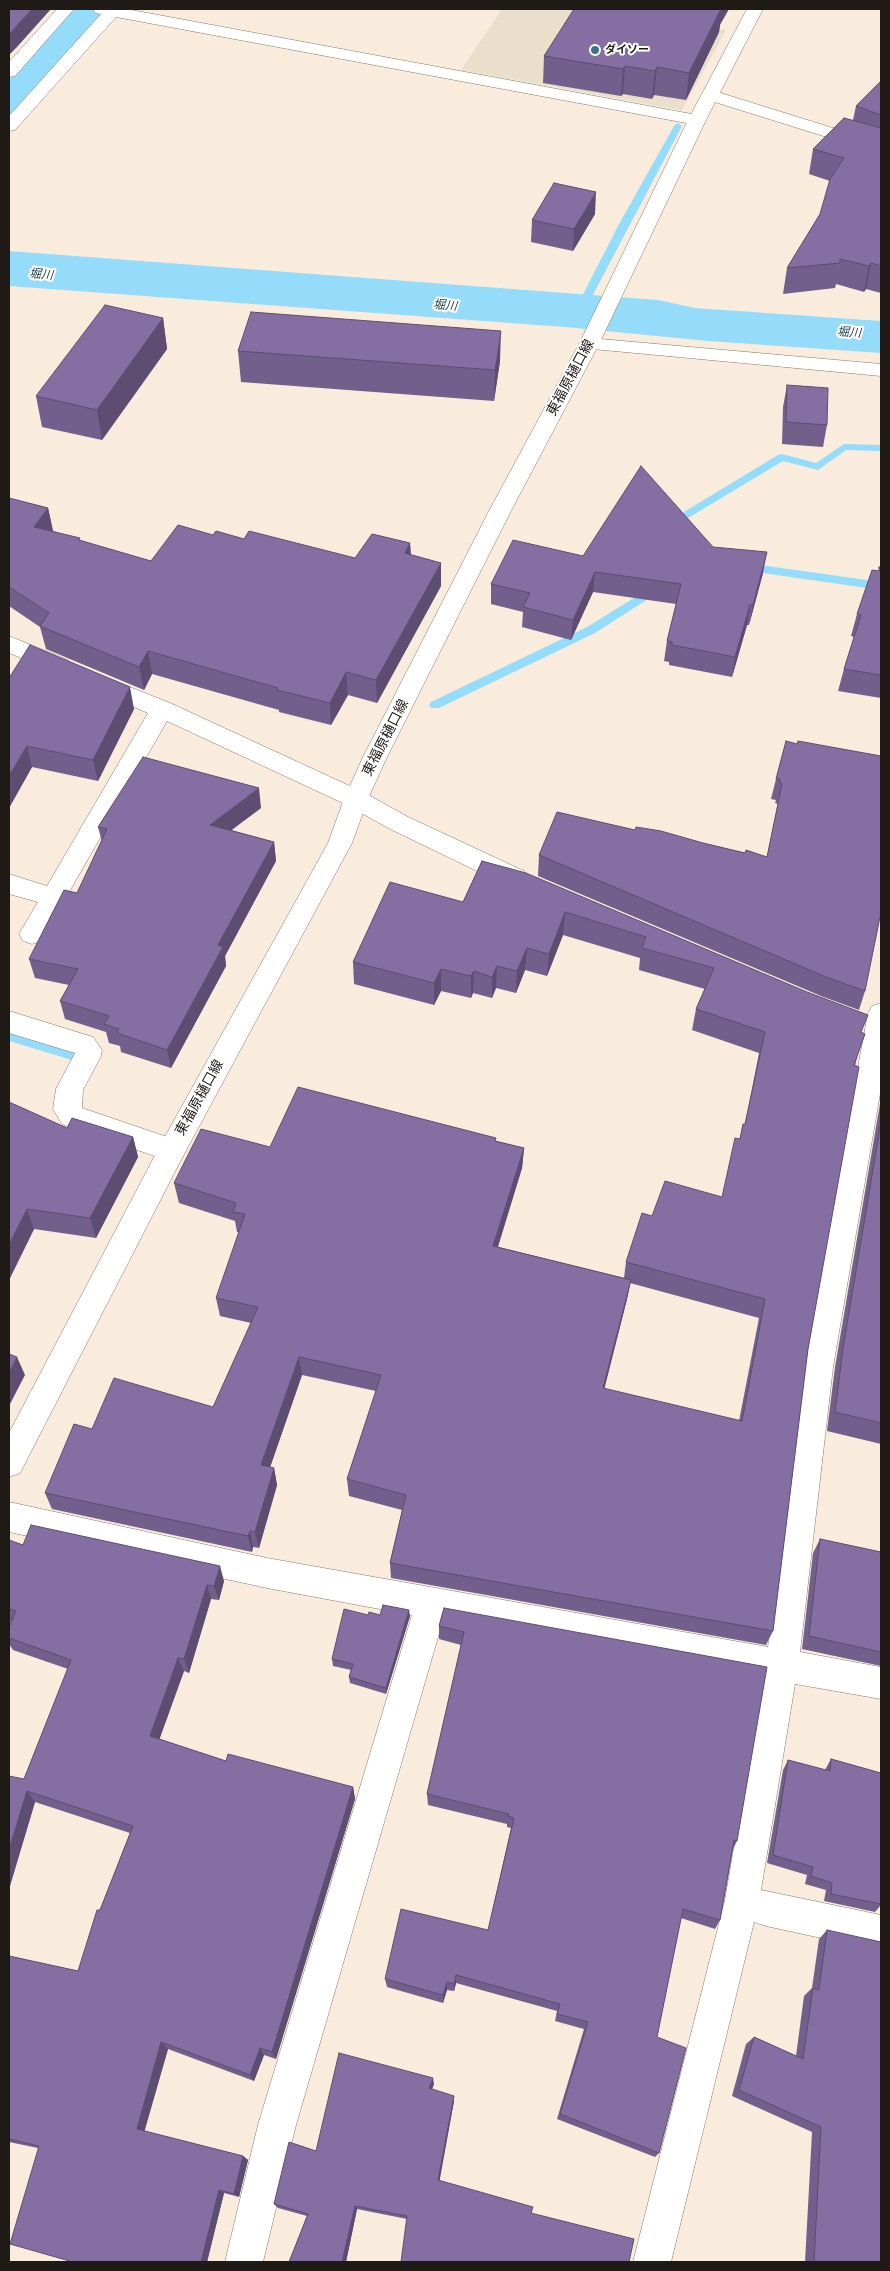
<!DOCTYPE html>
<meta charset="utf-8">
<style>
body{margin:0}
#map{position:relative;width:890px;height:2271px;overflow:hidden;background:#f9ecdd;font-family:"DM Sans",sans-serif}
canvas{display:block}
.frame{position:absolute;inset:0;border:10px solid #1f1a15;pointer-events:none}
</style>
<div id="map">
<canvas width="890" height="2271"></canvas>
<div class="frame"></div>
</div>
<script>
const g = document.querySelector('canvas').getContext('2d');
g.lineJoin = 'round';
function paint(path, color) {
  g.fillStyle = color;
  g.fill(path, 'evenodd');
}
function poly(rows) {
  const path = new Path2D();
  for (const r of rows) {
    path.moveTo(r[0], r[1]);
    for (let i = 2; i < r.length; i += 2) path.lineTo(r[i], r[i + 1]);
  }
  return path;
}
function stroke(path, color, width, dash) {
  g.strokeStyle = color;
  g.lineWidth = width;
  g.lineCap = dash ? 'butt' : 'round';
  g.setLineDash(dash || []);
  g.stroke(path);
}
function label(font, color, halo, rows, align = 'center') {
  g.font = font + ' "DM Sans","Noto Sans JP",sans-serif';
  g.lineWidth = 4;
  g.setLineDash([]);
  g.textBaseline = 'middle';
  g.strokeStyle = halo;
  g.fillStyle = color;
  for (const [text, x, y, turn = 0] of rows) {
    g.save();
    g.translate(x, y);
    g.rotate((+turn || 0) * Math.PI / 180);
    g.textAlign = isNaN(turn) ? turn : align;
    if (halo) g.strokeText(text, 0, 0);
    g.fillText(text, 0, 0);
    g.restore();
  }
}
paint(poly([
 [502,9,603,9,726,30,682,110,680,110,461,70]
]), '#eadfca');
paint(poly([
 [9,251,658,300,695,308,881,321,881,353,708,341,565,327,9,286]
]), '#95dcfb');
paint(poly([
 [678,123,682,126,587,306,579,308,577,306,618,226,674,126,678,123],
 [844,444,881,445,881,451,846,450,818,470,783,461,678,524,670,524,669,521,778,455,782,454,816,463,844,444],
 [746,563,881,582,881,590,742,570,742,564,746,563],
 [655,585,659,586,659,592,595,633,439,708,431,708,429,705,431,702,587,627,655,585],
 [9,1031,77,1051,79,1055,77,1059,72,1060,9,1041,9,1031]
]), '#95dcfb');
paint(poly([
 [62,9,116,9,28,110,9,115,9,67,62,9]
]), '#95dcfb');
const minor = poly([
 [57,9,74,9,15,76,9,77,9,62,57,9],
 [93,9,126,9,697,115,703,116,706,120,703,124,697,125,116,17,15,130,9,131,9,116,101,14,95,13,93,9],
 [711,90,881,143,881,154,705,99,702,95,705,91,711,90],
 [589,338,881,364,881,376,582,348,579,344,582,340,589,338],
 [9,636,68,660,71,666,68,672,60,674,9,653,9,636],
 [97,674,170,703,365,793,408,817,524,871,528,878,524,885,515,888,506,885,390,829,347,805,167,721,41,941,32,944,23,941,19,934,38,902,9,894,9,874,47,886,148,713,89,688,85,682,89,676,97,674],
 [881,1003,881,1088,833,1367,800,1652,881,1667,881,1699,795,1684,761,1890,881,1915,881,1951,766,1926,754,1922,671,2262,633,2262,725,1900,763,1678,443,1620,296,2125,263,2262,225,2262,258,2125,412,1615,267,1588,9,1532,9,1502,267,1558,768,1647,803,1367,868,1013,872,1006,881,1003],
 [9,1011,93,1037,102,1050,101,1056,83,1090,82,1108,182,1142,186,1150,182,1158,172,1162,62,1124,53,1109,56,1089,75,1053,9,1033,9,1011]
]);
const major = poly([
 [747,9,763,9,706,120,599,344,511,511,387,757,368,799,352,843,182,1158,20,1473,9,1477,9,1433,162,1142,328,843,344,799,363,757,489,511,579,344,688,120,747,9]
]);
stroke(minor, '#84786b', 1);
stroke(major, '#84786b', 1);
paint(minor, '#fff');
paint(major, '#fff');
paint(poly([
 [720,25,719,32,686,100,654,95,652,99,623,94,621,96,543,83,544,56],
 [881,81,881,293,866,289,864,292,836,284,835,288,783,294,787,268,820,214,830,181,809,174,813,149,853,120,856,106],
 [595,214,573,251,531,242,532,220],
 [163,318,167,349,102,440,42,427,36,396],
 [238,351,500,361,494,401,241,382],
 [787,385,827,425,823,447,782,444,783,407],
 [9,498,48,508,53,531,80,541,151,561,213,535,244,539,355,558,410,543,411,555,441,563,441,586,377,703,348,695,331,725,279,712,279,710,152,674,144,690,46,649,40,627,9,606],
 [713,547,763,573,749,625,747,625,732,677,669,665,669,662,664,661,667,641,676,604,593,592,571,640,522,627,523,612,491,604,491,584,583,556],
 [881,567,881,698,838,691,844,669,854,637,851,636,857,614,878,571],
 [9,678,134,709,98,781,32,767,9,808],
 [786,741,865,991,859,1010,821,996,538,876,539,855,635,830,703,843,745,853,767,857,778,804,775,803,776,800,771,799,776,779],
 [261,808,231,830,274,842,276,861,225,956,226,966,171,1068,121,1052,120,1046,109,1043,106,1032,65,1019,60,1001,69,985,35,978,29,959,77,893,102,842,98,827],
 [482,861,862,1033,855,1066,808,1349,773,1631,766,1645,391,1578,390,1563,402,1510,349,1496,347,1479,376,1391,302,1375,270,1467,274,1468,277,1485,259,1548,253,1547,252,1552,52,1509,45,1493,92,1429,213,1407,251,1323,220,1316,216,1298,239,1232,237,1232,235,1221,179,1203,174,1183,270,1147,495,1141,524,1148,522,1168,498,1247,624,1278,626,1262,652,1216,722,1197,740,1139,743,1124,745,1124,759,1053,692,1030,696,1009,705,989,639,970,640,958,563,935,547,976,525,970,516,993,496,988,492,998,473,993,471,998,441,991,434,1005,354,984,353,962,463,902],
 [630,1283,759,1318,739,1421,604,1389,627,1299],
 [881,1098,881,1444,827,1431,835,1367],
 [9,1102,67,1128,133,1137,138,1157,96,1238,34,1229,9,1280],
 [820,1539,881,1552,881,1666,802,1649,813,1553],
 [9,1540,23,1545,224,1581,219,1600,211,1599,189,1673,184,1671,159,1739,226,1761,353,1787,355,1799,276,2059,264,2055,254,2081,168,2049,144,2131,243,2156,248,2160,239,2197,224,2193,207,2262,73,2262,38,2148,9,2142,9,1956,78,1971,100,1910,130,1833,35,1802,9,1889,24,1779,68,1669,13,1650,9,1644,9,1627,11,1622,9,1621],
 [444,1608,737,1841,733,1849,720,1920,715,1929,681,1918,657,2037,659,2153,655,2157,557,2119,584,2029,555,2021,557,2011,456,1983,454,1991,447,1990,443,2003,387,1987,385,1979,488,1930,511,1828,507,1827,507,1824,428,1805,427,1794,461,1645,439,1639,439,1626],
 [368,1615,380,1615,410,1616,386,1694,350,1683,349,1677,351,1670,333,1666,332,1659],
 [831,1759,881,1773,881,1905,875,1912,824,1901,826,1890,805,1884,807,1875,767,1863,783,1770,788,1760,825,1770],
 [827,1930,881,2262,805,2262,812,2132,732,2096,746,2044,754,2037,796,2056,804,1996,812,1988,819,1939],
 [434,2084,432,2089,454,2101,439,2180,407,2219,357,2209,346,2262,289,2262,307,2216,278,2208,274,2204,316,2151]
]), '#725f8b');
paint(poly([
 [32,9,51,9,17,47,9,55,9,34],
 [719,9,729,9,720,25,719,32,686,100,689,73],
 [625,66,623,94,621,96,623,69],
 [657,67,654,95,652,99,655,71],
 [596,192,595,214,573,251,574,229],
 [871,263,866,289,864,292,869,266],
 [163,318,167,349,102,440,97,410],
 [501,331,500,361,494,401,495,370],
 [48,508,53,531,34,527],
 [410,543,411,566,405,553],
 [767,552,763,573,749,625,753,605],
 [441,563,441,586,377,703,376,680],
 [595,572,593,592,571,640,573,620],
 [750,605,747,625,732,677,735,657],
 [148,651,152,674,144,690,139,667],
 [346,672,348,695,331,725,330,703],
 [130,687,134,709,98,781,93,760],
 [27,746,32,767,9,808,9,776],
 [259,788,261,808,213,844,210,825],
 [274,842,276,861,225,956,226,966,171,1068,167,1050,218,945],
 [565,912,563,935,547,976,549,954],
 [527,948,525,970,516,993,517,971],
 [497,966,496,988,492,998,492,977],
 [441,969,441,991,434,1005,434,983],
 [474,971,473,993,471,998,471,976],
 [133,1137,138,1157,96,1238,90,1218],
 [524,1148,522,1168,492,1265,493,1246],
 [27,1209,34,1229,9,1280,9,1245],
 [631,1280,627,1299,600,1406,603,1388],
 [17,1357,25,1375,9,1406,9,1373],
 [299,1357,302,1375,265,1482,261,1465],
 [274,1468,277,1485,259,1548,255,1532],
 [250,1531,253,1547,252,1552,248,1536],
 [220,1566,224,1581,219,1600,214,1586],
 [207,1585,211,1599,189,1673,184,1659],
 [409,1610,410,1616,386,1694,386,1688],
 [178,1658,184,1671,156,1749,150,1736],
 [353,1787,355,1799,276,2059,272,2052],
 [27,1791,35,1802,9,1889,9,1849],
 [456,1975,456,1983,454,1991,454,1984],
 [447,1982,447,1990,443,2003,443,1995],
 [161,2042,168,2049,144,2133,137,2129],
 [260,2048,264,2055,254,2081,250,2075],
 [433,2078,434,2084,430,2094,429,2088],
 [454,2096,454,2101,439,2184,438,2180],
 [243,2156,248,2160,239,2197,234,2194],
 [219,2190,224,2193,207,2262,201,2262],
 [355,2206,357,2209,346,2262,342,2262]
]), '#5d4d71');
const building = poly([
 [9,9,32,9,9,34,9,9],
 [574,9,721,9,689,73,657,67,655,71,625,66,623,69,544,56,574,9],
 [881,81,881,115,856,106,881,81],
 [844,118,881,128,881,266,871,263,869,266,840,259,840,263,787,268,820,214,830,179,844,158,813,149,844,118],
 [554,183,596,192,574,229,532,220,554,183],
 [105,305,163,318,97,410,36,396,105,305],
 [251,312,501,331,495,370,238,351,251,312],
 [787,385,828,388,827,425,786,422,787,385],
 [641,466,713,547,767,552,753,605,750,605,735,657,672,645,672,642,667,641,681,584,595,572,573,620,523,607,530,593,491,584,513,540,583,556,641,466],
 [9,498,48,508,34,527,80,538,79,540,151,561,178,525,213,535,216,531,244,539,249,531,355,558,372,534,410,543,405,553,441,563,376,680,346,672,330,703,277,690,278,688,148,651,139,667,40,626,49,613,9,587,9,498],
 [879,567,881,567,881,675,844,669,861,615,857,614,872,570,879,571,879,567],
 [30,645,130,687,93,760,27,746,9,776,9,678,30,645],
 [786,741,797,744,798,741,881,756,881,912,865,991,826,977,539,855,557,812,635,830,636,827,661,831,703,843,745,853,746,850,767,857,782,784,780,783,780,779,776,779,786,741],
 [143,757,259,788,210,825,274,842,218,945,223,947,167,1050,117,1033,119,1029,104,1024,109,1016,60,1001,78,969,29,959,64,890,77,893,107,829,98,827,143,757],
 [482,861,526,873,807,992,868,1015,861,1032,865,1034,854,1065,859,1067,808,1349,773,1631,390,1563,406,1495,347,1479,381,1375,299,1357,261,1465,274,1468,255,1532,250,1531,248,1536,45,1493,74,1424,92,1429,114,1378,213,1407,258,1307,216,1298,245,1214,233,1212,236,1203,174,1183,201,1129,270,1147,298,1087,496,1138,495,1141,524,1148,493,1246,631,1280,603,1388,742,1421,765,1299,626,1262,642,1213,652,1216,665,1181,722,1197,735,1138,740,1139,743,1124,745,1124,765,1032,696,1009,714,968,642,948,646,937,565,912,549,954,527,948,517,971,497,966,492,977,474,971,471,976,441,969,434,983,353,962,390,882,463,902,482,861],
 [9,1102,67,1128,72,1118,133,1137,90,1218,27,1209,9,1245,9,1102],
 [881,1122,881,1423,835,1412,843,1348,881,1122],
 [9,1354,17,1357,9,1373,9,1354],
 [31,1525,220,1566,214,1586,207,1585,184,1659,178,1658,150,1736,226,1761,228,1754,353,1787,272,2052,260,2048,250,2075,161,2042,137,2129,243,2156,234,2194,219,2190,201,2262,73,2262,10,2244,39,2146,9,2139,9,1956,78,1971,97,1910,100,1910,133,1826,27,1791,9,1849,9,1776,24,1779,71,1660,9,1638,9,1627,16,1611,9,1609,9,1540,23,1545,31,1525],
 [820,1539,881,1552,881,1652,809,1636,820,1539],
 [383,1605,409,1610,386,1688,349,1677,353,1664,332,1659,344,1609,368,1615,369,1612,380,1615,383,1605],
 [444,1608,767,1667,737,1841,734,1840,720,1920,683,1909,657,2037,686,2048,659,2153,560,2114,588,2022,557,2014,560,2004,456,1975,454,1984,447,1982,443,1995,385,1979,401,1909,488,1930,514,1818,508,1816,509,1814,427,1794,464,1632,439,1626,444,1608],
 [831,1759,881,1773,881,1904,831,1894,832,1883,811,1876,813,1867,773,1855,788,1760,830,1771,831,1759],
 [827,1930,881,1942,881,2262,814,2262,821,2127,739,2090,754,2037,803,2059,813,1988,819,1990,827,1930],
 [339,2053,433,2078,429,2088,454,2096,438,2180,533,2207,531,2213,634,2239,629,2262,401,2262,407,2216,355,2206,342,2262,289,2262,308,2214,274,2204,289,2142,316,2151,339,2053]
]);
paint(building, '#856ea2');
stroke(building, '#5d4d71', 1);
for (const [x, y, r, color] of [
 [595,50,5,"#3b738d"]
]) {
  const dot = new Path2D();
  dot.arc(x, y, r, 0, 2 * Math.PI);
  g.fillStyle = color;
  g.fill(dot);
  stroke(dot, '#fff', 2);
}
label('bold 11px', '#1f1a15', '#fff', [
 ["ダイソー",605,50]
], 'left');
label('italic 12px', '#193947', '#fff', [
 ["堀川",41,275,5],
 ["堀川",445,306,5],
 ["堀川",849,333,4]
]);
label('14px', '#1f1a15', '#fff', [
 ["東福原樋口線",571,378,-62],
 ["東福原樋口線",386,738,-63],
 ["東福原樋口線",200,1098,-61]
]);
</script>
